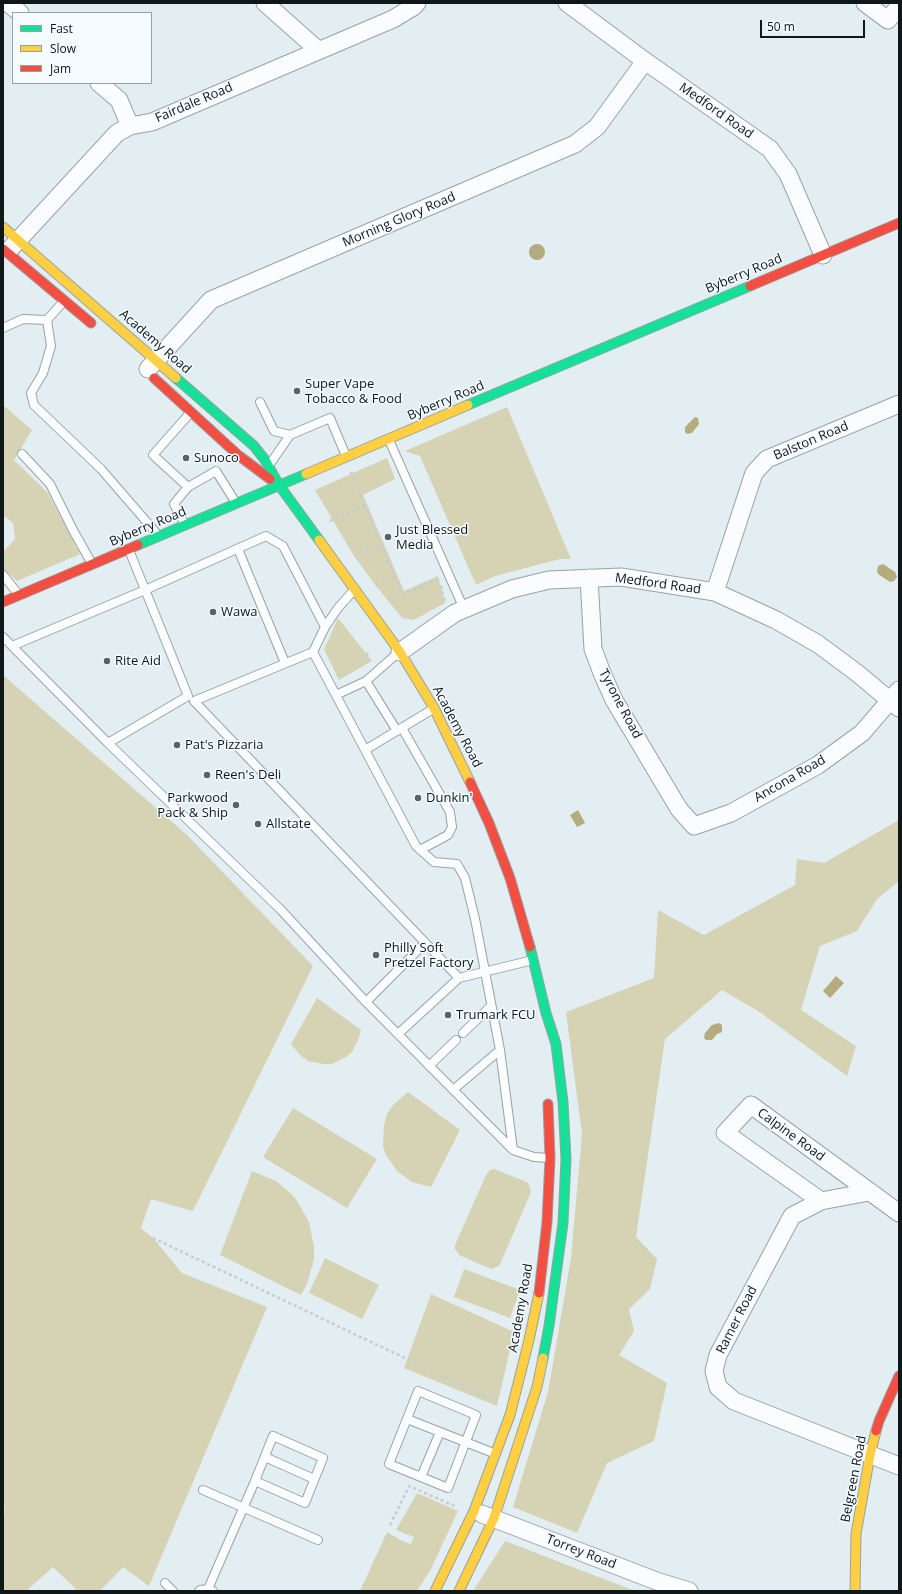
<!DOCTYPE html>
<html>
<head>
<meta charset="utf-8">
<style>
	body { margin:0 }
	#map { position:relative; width:902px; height:1594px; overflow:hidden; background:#e2eef2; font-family:"Open Sans",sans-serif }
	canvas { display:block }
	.frame { position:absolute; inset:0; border:4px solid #101719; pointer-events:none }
	.legend { position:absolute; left:12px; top:12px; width:140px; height:72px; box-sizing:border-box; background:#f4fcff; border:1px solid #99a0a3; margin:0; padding:5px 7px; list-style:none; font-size:12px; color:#101719 }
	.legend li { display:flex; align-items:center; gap:8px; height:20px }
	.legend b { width:20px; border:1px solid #99a0a3 }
	.scale { position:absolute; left:760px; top:20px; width:105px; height:18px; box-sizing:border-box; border:2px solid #101719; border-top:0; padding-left:5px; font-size:12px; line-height:14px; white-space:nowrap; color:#101719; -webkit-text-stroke:3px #f4fcff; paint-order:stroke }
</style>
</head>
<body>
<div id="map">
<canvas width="902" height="1594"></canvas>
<div class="frame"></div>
<ul class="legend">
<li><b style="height:5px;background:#16e098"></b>Fast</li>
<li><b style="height:5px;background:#ffcf43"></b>Slow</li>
<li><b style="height:5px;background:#f24e42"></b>Jam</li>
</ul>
<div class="scale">50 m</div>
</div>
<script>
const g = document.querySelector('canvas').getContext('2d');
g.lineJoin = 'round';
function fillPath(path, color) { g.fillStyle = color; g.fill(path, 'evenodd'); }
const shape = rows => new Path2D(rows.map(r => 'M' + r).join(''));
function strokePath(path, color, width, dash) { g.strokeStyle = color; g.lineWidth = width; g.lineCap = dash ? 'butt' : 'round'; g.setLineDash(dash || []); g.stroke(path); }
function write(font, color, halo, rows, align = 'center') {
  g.font = font + ' "Open Sans",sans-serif'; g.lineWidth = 3; g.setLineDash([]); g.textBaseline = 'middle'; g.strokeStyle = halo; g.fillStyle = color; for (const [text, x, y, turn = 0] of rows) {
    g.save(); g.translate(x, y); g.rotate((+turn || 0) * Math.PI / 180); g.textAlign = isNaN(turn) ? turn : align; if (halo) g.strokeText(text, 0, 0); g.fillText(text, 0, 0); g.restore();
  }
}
fillPath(shape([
	[3,405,32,430,14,460,48,493,80,554,17,581,3,569,3,552,15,539,13,523,3,515],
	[507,407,571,559,560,559,495,576,476,585,420,456,405,451],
	[387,458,395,479,363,495,404,591,438,576,445,603,414,620,402,618,376,586,354,556,315,490],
	[338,618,372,661,339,680,324,649],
	[3,675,187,835,313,966,193,1211,151,1199,141,1228,153,1238,182,1273,267,1307,149,1586,123,1567,100,1591,78,1591,53,1567,26,1591,3,1591,3,1525,5,1506,3,1503],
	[899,820,899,881,877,899,857,931,820,946,801,1010,856,1046,847,1076,758,1011,722,990,665,1039,636,1237,657,1259,650,1289,629,1309,634,1331,619,1355,667,1383,654,1441,607,1463,577,1533,513,1507,548,1392,571,1258,582,1134,566,1012,654,978,658,910,704,935,795,885,797,859,824,863],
	[317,998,361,1030,359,1038,352,1052,346,1057,332,1064,324,1064,308,1061,301,1056,291,1044],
	[408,1092,460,1130,431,1187,412,1182,397,1171,386,1155,383,1146,384,1125,387,1114,393,1105],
	[293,1108,377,1159,347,1208,263,1157],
	[494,1169,527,1182,529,1185,531,1192,501,1262,499,1266,491,1269,459,1255,455,1249,455,1245,486,1175,490,1170],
	[252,1171,276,1181,287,1190,296,1199,309,1222,314,1247,314,1259,307,1284,301,1295,220,1255],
	[325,1258,379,1285,362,1319,309,1293],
	[464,1269,520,1290,510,1318,454,1297],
	[431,1294,514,1332,497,1406,404,1368],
	[417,1493,458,1511,431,1569,417,1591,360,1591,387,1532,402,1541,411,1544,414,1537,396,1530],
	[505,1541,635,1591,473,1591]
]), '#d6d3b4');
fillPath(shape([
	'529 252a8 8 0 1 1 16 0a8 8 0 1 1-16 0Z',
	[695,417,698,418,699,424,692,433,687,434,685,432,685,427],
	[883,564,895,572,897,577,894,581,890,582,878,574,877,571,878,566],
	[578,810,585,823,577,827,570,815],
	[836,976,844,983,830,998,823,991],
	[719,1023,722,1025,722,1032,717,1034,712,1040,706,1040,704,1038,705,1033,712,1025]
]), '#b4ab7e');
const lane = shape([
	[47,320,51,346,43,373,31,393,34,405,101,469,158,535],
	[3,328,23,319,47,320,64,301],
	[260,402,274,431,290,435,330,418,346,456],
	[191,412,153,455,188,487,216,471,236,503],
	[389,440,464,609],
	[22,454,50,484,73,530,92,564],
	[270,464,290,435],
	[185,525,174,504,188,487],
	[238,549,285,663],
	[3,575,19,595],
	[325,627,338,608,354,590],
	[3,637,108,743,188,696,129,550],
	[12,646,145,590,266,536,283,546,325,627,313,652,194,701,459,978,533,960],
	[313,652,416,846,434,862,457,864,465,878,475,919,500,1050,513,1150],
	[366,681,397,731],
	[336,695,366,681,399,652],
	[402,728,450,812,452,827,448,835,420,850],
	[108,743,281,910,366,1002,513,1150,534,1157,549,1158],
	[365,750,433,709],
	[366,1002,425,943],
	[463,1033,491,1006],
	[398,1034,459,978],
	[429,1066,456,1040],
	[453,1090,500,1050],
	[418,1391,476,1415,448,1488,389,1464,418,1391],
	[407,1419,496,1454],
	[265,1457,314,1479],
	[421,1477,440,1432],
	[203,1490,318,1540],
	[165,1583,173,1591],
	[208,1589,255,1481,305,1503,323,1458,273,1436,255,1481],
	[199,1591,200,1590,208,1589,213,1591]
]);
const street = shape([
	[8,3,20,13],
	[265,3,318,50],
	[567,3,645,61,770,149,788,174,823,255],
	[865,3,888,20,899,6],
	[99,83,119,100,130,126],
	[10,249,117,133,130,126,152,122,393,19,413,7,417,3],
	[148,369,211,300,575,144,597,127,645,61],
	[589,578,593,649,602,673,614,700,679,809,694,826,731,813,818,765,862,733,899,690],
	[715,592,754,473,767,459,899,404],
	[400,652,455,613,512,589,549,580,621,577,715,592,776,620,818,644,857,673,899,708],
	[869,1192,821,1201,792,1216,718,1355,714,1371,718,1387,734,1401,899,1466],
	[821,1201,725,1133,751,1105,899,1213],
	[482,1514,659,1582,689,1591]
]);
const fast = shape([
	[176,378,254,446,265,460,279,485,319,540],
	[468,405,750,286],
	[138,545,306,474],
	[530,947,546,1013,556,1044,563,1102,566,1159,563,1223,549,1326,543,1358]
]);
const slow = shape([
	[3,227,176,378],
	[306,474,468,405],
	[319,540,400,652,434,708,470,782],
	[435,1591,474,1511,510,1415,529,1340,539,1293],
	[459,1591,494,1518,537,1387,543,1358],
	[855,1591,856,1534,870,1455,876,1431]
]);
const jam = shape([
	[3,249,91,323],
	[750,286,899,223],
	[154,378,238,455,270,479],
	[3,602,138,545],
	[470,782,489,823,510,878,530,947],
	[539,1293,547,1222,550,1158,548,1104],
	[876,1431,879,1421,899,1376]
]);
strokePath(lane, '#99a2a5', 10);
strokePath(street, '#99a2a5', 19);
strokePath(fast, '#99a2a5', 11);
strokePath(slow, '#99a2a5', 11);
strokePath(jam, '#99a2a5', 11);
strokePath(shape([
	[351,472,402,594,439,579,439,581],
	[330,521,365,505],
	[354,556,381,544],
	[376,586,395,577],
	[441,586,445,602],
	[337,676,370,652],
	[153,1238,495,1401],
	[390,1525,409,1486,457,1507]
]), '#c8cccd', 2.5, [3, 3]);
strokePath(lane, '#fbfcfd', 8);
strokePath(street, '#fbfcfd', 17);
strokePath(fast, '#16e098', 9);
strokePath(slow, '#ffcf43', 9);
strokePath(jam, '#f24e42', 9);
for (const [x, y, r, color] of [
	[297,391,4,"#5a6265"],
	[186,458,4,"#5a6265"],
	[388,537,4,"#5a6265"],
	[213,612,4,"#5a6265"],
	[107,661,4,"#5a6265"],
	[177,745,4,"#5a6265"],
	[207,775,4,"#5a6265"],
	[418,798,4,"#5a6265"],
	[236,805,4,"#5a6265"],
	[258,824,4,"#5a6265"],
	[376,955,4,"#5a6265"],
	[448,1015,4,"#5a6265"]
]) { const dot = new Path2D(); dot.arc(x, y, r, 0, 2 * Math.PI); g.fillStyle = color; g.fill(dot); strokePath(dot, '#f4fcff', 1.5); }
write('13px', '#101719', '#f4fcff', [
	["Fairdale Road",194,103,-23],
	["Medford Road",716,111,35],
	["Morning Glory Road",399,220,-23],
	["Byberry Road",744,274,-23],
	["Academy Road",155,342,41],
	["Byberry Road",446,401,-23],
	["Balston Road",811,441,-23],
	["Byberry Road",148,527,-23],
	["Medford Road",658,584,8],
	["Tyrone Road",620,704,62],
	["Academy Road",457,727,62],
	["Ancona Road",790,779,-30],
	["Calpine Road",791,1135,36],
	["Academy Road",521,1308,-80],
	["Ramer Road",737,1320,-63],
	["Belgreen Road",854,1479,-79],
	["Torrey Road",581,1552,21]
]);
write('13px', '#101719', '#f4fcff', [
	["Super Vape",305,384],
	["Tobacco & Food",305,399],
	["Sunoco",194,458],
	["Just Blessed",396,530],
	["Media",396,545],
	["Wawa",221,612],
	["Rite Aid",115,661],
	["Pat's Pizzaria",185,745],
	["Reen's Deli",215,775],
	["Parkwood",228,798,"right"],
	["Pack & Ship",228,813,"right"],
	["Dunkin'",426,798],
	["Allstate",266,824],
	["Philly Soft",384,948],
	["Pretzel Factory",384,963],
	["Trumark FCU",456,1015]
], 'left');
</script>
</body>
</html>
